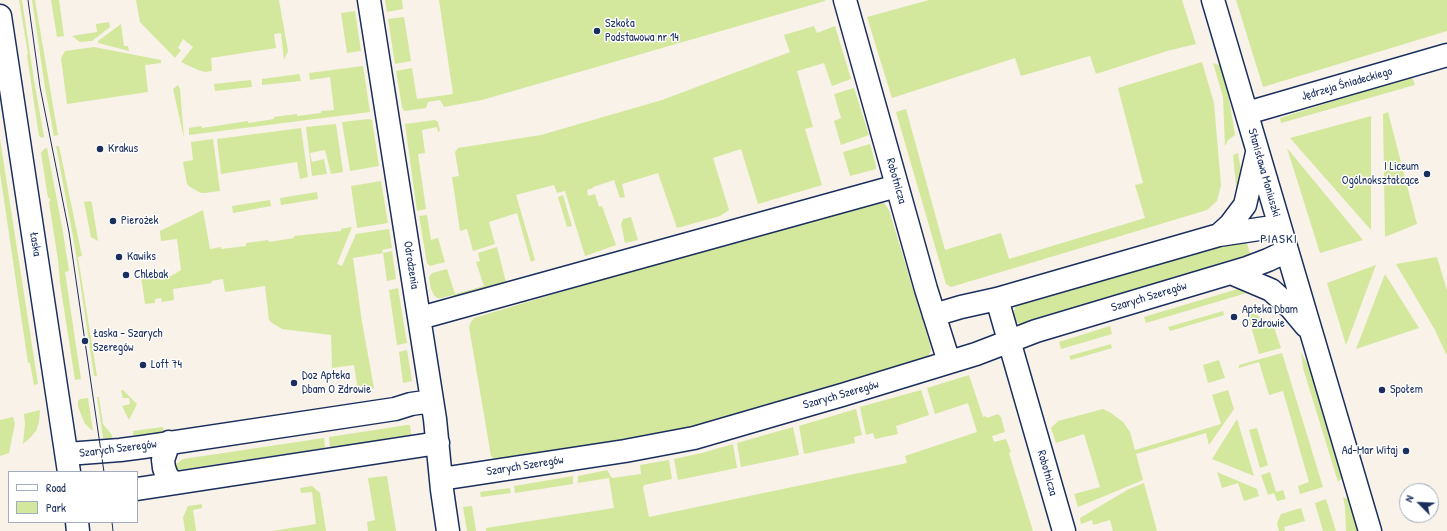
<!DOCTYPE html>
<html>
<head>
<meta charset="utf-8">
<style>
	body { margin:0 }
	#map { position:relative; width:1447px; height:531px; overflow:hidden; background:#f8f2e9; font-family:"Patrick Hand",sans-serif }
	canvas { display:block }
	.legend { position:absolute; left:8px; top:471px; width:130px; height:52px; box-sizing:border-box; background:#fff; border:1px solid #a4acbf; margin:0; padding:5px 7px; list-style:none; font-size:12px; color:#1b2f5e }
	.legend li { display:flex; align-items:center; gap:8px; height:20px }
	.legend b { width:20px; border:1px solid #a4acbf }
	.north { position:absolute; left:1399px; top:483px; width:40px; height:40px; box-sizing:border-box; background:#fff; border:1px solid #a4acbf; border-radius:50%; rotate:294deg; font-size:11px; font-weight:700; line-height:16px; text-align:center; color:#1b2f5e }
	.north::after { content:''; display:block; margin:auto; width:14px; height:18px; background:#1b2f5e; clip-path:polygon(50% 0,100% 100%,50% 72%,0 100%) }
</style>
</head>
<body>
<div id="map">
<canvas width="1447" height="531"></canvas>
<ul class="legend">
<li><b style="height:5px;background:#fff"></b>Road</li>
<li><b style="height:11px;background:#d3e89c"></b>Park</li>
</ul>
<div class="north">N</div>
</div>
<script>
const g = document.querySelector('canvas').getContext('2d');
g.lineJoin = 'round';
function fillPath(path, color) { g.fillStyle = color; g.fill(path, 'evenodd'); }
const shape = rows => new Path2D(rows.map(r => 'M' + r).join(''));
function strokePath(path, color, width, dash) { g.strokeStyle = color; g.lineWidth = width; g.lineCap = dash ? 'butt' : 'round'; g.setLineDash(dash || []); g.stroke(path); }
function write(font, color, halo, rows, align = 'center') {
  g.font = font + ' "Patrick Hand",sans-serif'; g.lineWidth = 3; g.setLineDash([]); g.textBaseline = 'middle'; g.strokeStyle = halo; g.fillStyle = color; for (const [text, x, y, turn = 0] of rows) {
    g.save(); g.translate(x, y); g.rotate((+turn || 0) * Math.PI / 180); g.textAlign = isNaN(turn) ? turn : align; if (halo) g.strokeText(text, 0, 0); g.fillText(text, 0, 0); g.restore();
  }
}
fillPath(shape([
	[19,0,22,0,34,80,44,137,42,138,39,136,27,55,28,54],
	[32,0,35,0,58,135,54,136,45,88],
	[51,0,59,0,64,36,57,37],
	[136,0,279,0,288,51,284,60,281,33,274,34,276,48,211,58,212,71,205,72,198,70,181,62,193,47,183,39,178,48,181,50,175,58,140,22],
	[385,0,402,0,403,9,387,12],
	[439,0,825,0,825,1,482,100,444,107,440,100,428,102,426,108,404,111,402,107,396,71,412,68,417,99,453,94],
	[929,0,1182,0,1196,44,1167,51,1096,74,1090,56,1021,76,1015,58,892,98,867,17],
	[1236,0,1447,0,1447,31,1263,87],
	[355,11,361,51,347,53,341,13],
	[404,17,411,61,395,64,388,19],
	[109,22,110,27,92,41,80,42,72,36,97,32,96,24],
	[121,24,124,46,128,46,129,51,98,43,98,41],
	[814,26,817,33,835,26,851,79,832,86,824,63,797,71,813,127,805,129,822,185,758,204,741,149,713,158,729,210,720,216,677,228,658,173,622,184,625,197,620,198,614,180,593,187,593,188,587,190,588,196,595,194,599,207,602,206,616,245,585,256,565,191,557,193,554,185,516,195,535,260,531,262,517,213,489,222,495,244,473,251,467,229,460,231,452,177,459,176,455,152,458,148,541,135,662,100,790,52,784,35],
	[94,47,161,60,161,63,145,65,148,92,67,104,61,58,65,51],
	[1202,62,1214,103,1221,185,1217,201,1207,210,951,287,946,284,896,112,906,109,945,250,1001,233,1009,259,1145,218,1135,185,1143,183,1118,88],
	[1213,63,1222,66,1227,86,1235,135,1228,140,1225,146,1223,97],
	[363,66,370,112,189,135,189,128,201,126,202,128,248,121,248,123,274,119,274,117,297,114,297,116,321,113,321,111,334,110,330,77,310,80,309,73],
	[299,74,301,81,262,85,262,79],
	[1409,77,1413,79,1415,85,1281,123,1280,118],
	[251,80,252,87,215,91,214,84],
	[178,85,180,89,184,138,173,89],
	[854,88,869,135,841,145,834,121,841,118,834,94],
	[1388,112,1417,224,1385,237,1383,114],
	[1371,116,1371,230,1290,138],
	[369,119,372,120,379,166,350,171,342,122],
	[435,120,438,122,440,131,438,132,437,127,422,130,425,153,418,154,426,209,417,211,405,124],
	[336,124,343,172,331,174,325,150,310,153,312,162,324,159,327,174,312,176,306,127],
	[301,128,308,177,300,179,297,162,221,174,217,139],
	[0,139,38,384,34,385,30,363,28,363,0,173],
	[213,139,220,191,205,193,201,193,190,187,187,184,183,162,193,160,191,142],
	[870,144,876,166,876,169,850,176,843,152],
	[56,146,59,146,82,256,78,257,97,376,94,376,75,248],
	[47,148,63,232,69,271,65,272,81,379,75,380,60,283,58,260,49,202,50,201,50,198,48,198,41,153,44,149],
	[1287,148,1363,240,1320,253],
	[1238,153,1243,183,1237,195,1233,155],
	[381,181,388,223,357,228,351,186],
	[317,192,318,199,281,205,280,198],
	[563,195,572,226,567,227,558,197],
	[270,200,271,206,233,213,232,206],
	[867,200,878,200,884,203,889,210,931,348,931,351,927,358,692,429,503,460,496,460,491,456,469,327,471,322,474,318],
	[91,201,92,204,98,241,91,237,84,202],
	[203,210,210,249,221,247,221,249,246,246,246,243,268,240,269,242,294,238,294,236,341,231,341,229,352,227,337,264,342,266,356,234,389,229,392,248,382,250,383,253,392,251,396,279,387,281,383,253,353,258,362,322,374,388,358,390,354,365,332,368,331,335,282,329,272,323,269,320,265,286,225,292,223,279,211,281,212,283,173,289,174,300,162,302,161,298,155,299,155,303,145,304,141,276,146,275,151,279,171,276,181,270,177,239,161,241,160,231],
	[427,215,431,240,438,238,445,262,430,266,427,263,419,216],
	[631,217,638,240,625,243,621,224,623,219],
	[1245,238,1252,259,1021,325,1015,321,1013,317,1015,308,1020,302],
	[497,247,506,282,454,297,453,295,441,298,437,298,434,295,431,289,429,277,432,273,447,269,455,294,484,286,476,262,480,261,478,253],
	[1437,257,1447,290,1447,354,1446,354,1435,330,1396,264],
	[1376,265,1346,345,1327,283],
	[1385,274,1419,328,1356,349],
	[398,288,407,343,397,345,389,290],
	[1241,288,1260,289,1146,323,1144,317],
	[1246,309,1273,324,1281,348,1259,354],
	[1223,311,1224,315,1170,331,1168,327],
	[1110,326,1112,334,1061,349,1059,342],
	[1111,344,1112,348,1071,360,1069,356],
	[407,350,412,381,403,383,399,352],
	[1301,352,1310,369,1342,478,1338,482,1303,368],
	[1282,353,1323,487,1300,494,1298,486,1309,482,1283,391,1269,395,1259,362,1239,368,1239,365],
	[1219,360,1225,378,1208,383,1203,365],
	[969,375,983,417,986,416,987,418,998,414,1001,417,1005,432,992,436,994,442,1006,439,1011,452,1009,453,1033,531,486,531,486,528,614,508,609,478,578,483,578,476,607,470,612,478,641,474,640,465,669,460,672,479,644,485,643,488,649,517,907,463,905,456,977,432,968,403,935,414,927,388],
	[121,390,123,390,137,404,129,420,122,406,130,404,129,398,123,398],
	[921,390,929,415,896,426,898,434,875,439,873,433,866,435,860,407],
	[1228,390,1234,409,1209,445,1206,433,1136,454,1143,480,1078,507,1074,494,1100,487,1084,434,1056,443,1051,428,1058,421,1103,409,1111,413,1123,422,1130,432,1135,450,1221,424,1212,395],
	[97,397,99,397,103,424,112,435,113,440,103,438],
	[88,398,93,431,85,424,78,407,78,401,80,399],
	[856,409,862,435,854,437,855,443,804,454,799,426],
	[40,410,39,422,36,431,30,438,23,444,25,424,24,414],
	[13,417,15,423,9,453,0,456,0,420],
	[1237,419,1254,476,1212,459],
	[407,425,410,425,411,435,330,448,329,437],
	[163,427,164,432,134,436,133,431],
	[793,427,799,455,741,467,737,443],
	[1257,428,1268,465,1260,468,1249,430],
	[324,438,325,448,178,470,175,470,170,464,178,463,183,459],
	[733,444,737,468,678,480,674,459,702,453],
	[1217,472,1257,489,1259,496,1244,501,1238,483,1222,488],
	[1270,472,1276,492,1283,490,1286,499,1277,501,1274,493,1268,495,1261,475],
	[387,476,396,531,368,531,367,522,375,520,368,478],
	[573,476,573,484,515,493,514,486],
	[1144,483,1157,531,1113,531,1110,520,1093,525,1092,520,1081,524,1080,518,1129,489],
	[312,486,320,493,326,531,272,531,316,524,312,492,301,493,300,488],
	[510,488,511,493,481,497,480,492],
	[1343,497,1348,499,1358,531,1346,531,1345,507],
	[1326,499,1336,531,1323,531,1315,503],
	[202,504,202,508,193,510,196,531,185,531,183,517,188,506],
	[472,506,476,531,467,531,463,507],
	[1301,508,1305,521,1284,527,1285,531,1279,531,1277,523,1281,514]
]), '#d3e89c');
const minor = shape([
	[369,0,435,419,442,490,448,531],
	[845,0,926,289,949,362],
	[1213,0,1370,531],
	[1247,113,1447,55],
	[1219,235,1230,225,1245,205,1257,153],
	[1231,273,1271,290,1291,308,1306,326],
	[997,299,1064,531],
	[934,315,961,307,997,299,1219,235,1279,226],
	[420,318,897,186],
	[169,442,163,460,164,468,167,476,173,483],
	[67,454,120,450,143,447,395,409,411,404,432,401],
	[441,479,625,451,694,438,842,395,976,354,1036,331,1247,268,1268,260,1287,251],
	[137,489,438,443]
]);
const major = shape([
	[0,16,69,472],
	[77,522,78,531]
]);
strokePath(minor, '#1b2f5e', 25);
strokePath(major, '#1b2f5e', 25);
strokePath(minor, '#fff', 22);
strokePath(major, '#fff', 22);
strokePath(shape([
	[28,0,40,87,69,232,104,472],
	[112,522,113,531]
]), '#1b2f5e', 1);
for (const [x, y, r, color] of [
	[597,31,4,"#1b2f5e"],
	[100,149,4,"#1b2f5e"],
	[1427,174,4,"#1b2f5e"],
	[113,221,4,"#1b2f5e"],
	[119,257,4,"#1b2f5e"],
	[126,275,4,"#1b2f5e"],
	[1234,317,4,"#1b2f5e"],
	[85,341,4,"#1b2f5e"],
	[143,365,4,"#1b2f5e"],
	[294,383,4,"#1b2f5e"],
	[1382,390,4,"#1b2f5e"],
	[1406,451,4,"#1b2f5e"]
]) { const dot = new Path2D(); dot.arc(x, y, r, 0, 2 * Math.PI); g.fillStyle = color; g.fill(dot); strokePath(dot, '#fff', 1.5); }
write('12px', '#1b2f5e', '#fff', [
	["Szkoła",605,24],
	["Podstawowa nr 14",605,38],
	["Krakus",108,149],
	["I Liceum",1419,167,"right"],
	["Ogólnokształcące",1419,181,"right"],
	["Pierożek",121,221],
	["Kawiks",127,257],
	["Chlebak",134,275],
	["Apteka Dbam",1242,310],
	["O Zdrowie",1242,324],
	["Łaska - Szarych",93,334],
	["Szeregów",93,348],
	["Loft 74",151,365],
	["Doz Apteka",302,376],
	["Dbam O Zdrowie",302,390],
	["Społem",1390,390],
	["Ad-Mar Witaj",1398,451,"right"]
], 'left');
write('12px', '#1b2f5e', '#fff', [
	["Jędrzeja Śniadeckiego",1347,84,-16],
	["Stanisława Moniuszki",1264,173,74],
	["Robotnicza",896,181,74],
	["Łaska",35,244,81],
	["Odrodzenia",411,265,81],
	["Szarych Szeregów",1149,297,-17],
	["Szarych Szeregów",841,395,-16],
	["Szarych Szeregów",118,449,-7],
	["Szarych Szeregów",525,466,-9],
	["Robotnicza",1047,473,74]
]);
g.letterSpacing = '1px';
write('13px', '#1b2f5e', '#fff', [
	["PIASKI",1279,240]
]);
g.letterSpacing = '0px';
</script>
</body>
</html>
